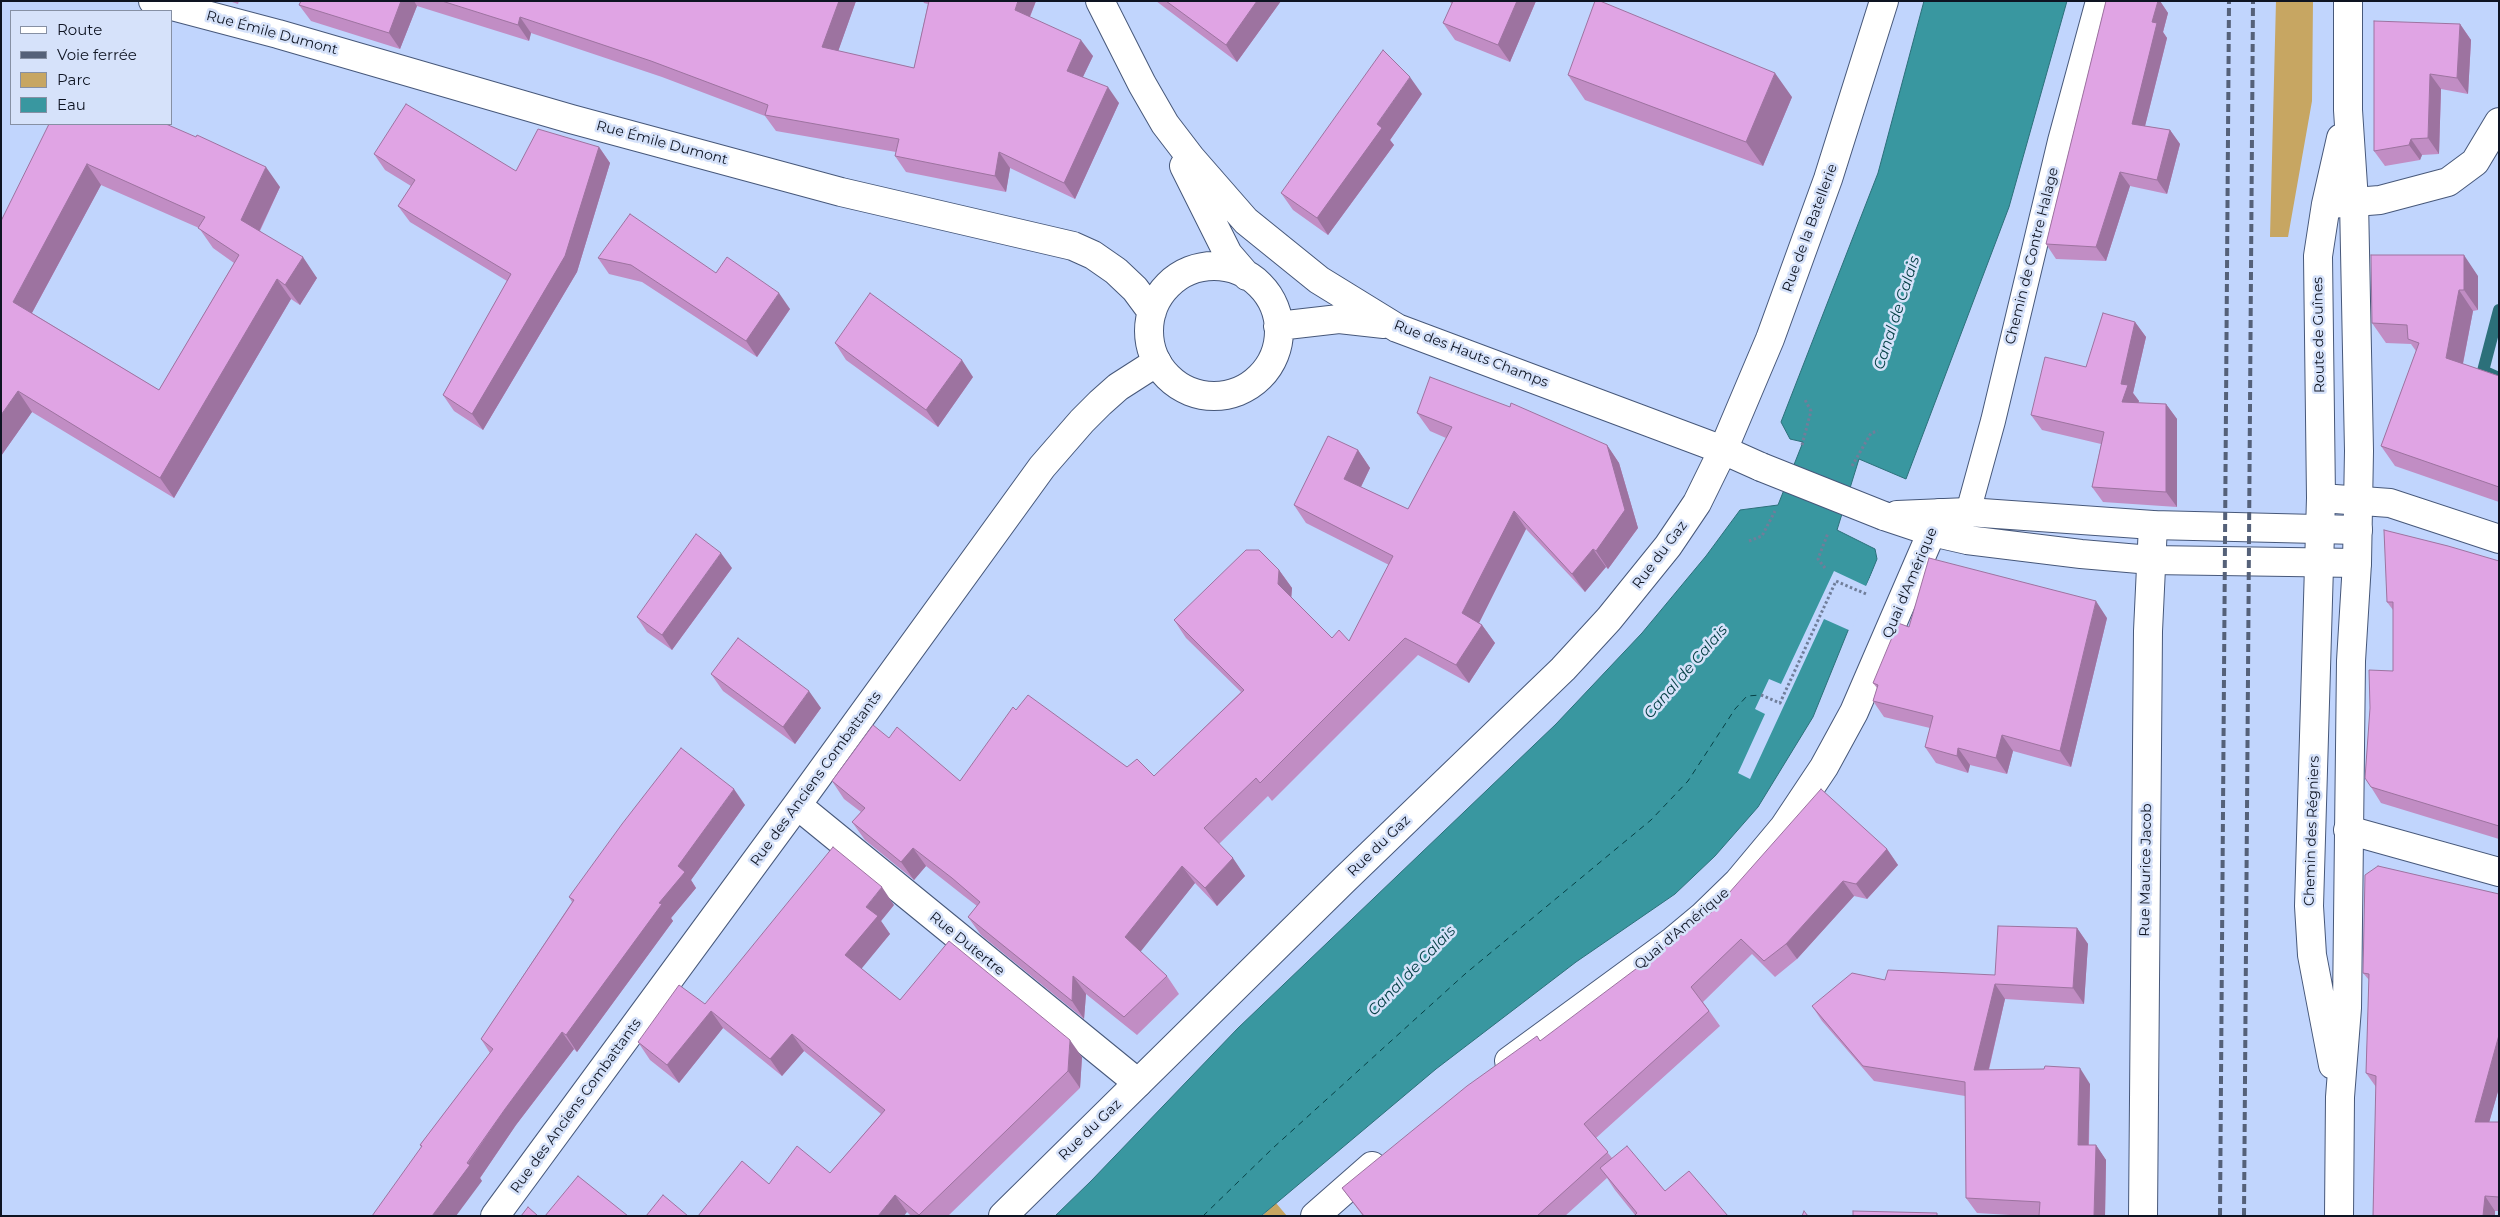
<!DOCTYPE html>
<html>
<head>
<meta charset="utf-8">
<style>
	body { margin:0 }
	#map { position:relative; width:2500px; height:1217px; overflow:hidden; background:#c1d5fd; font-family:Montserrat,sans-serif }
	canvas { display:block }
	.frame { position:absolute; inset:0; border:2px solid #0e1422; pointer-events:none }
	.legend { position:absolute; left:10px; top:10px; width:162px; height:115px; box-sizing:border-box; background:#d6e2fa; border:1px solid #8690a4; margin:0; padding:6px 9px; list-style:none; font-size:15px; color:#0e1422 }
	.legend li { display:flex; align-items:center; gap:10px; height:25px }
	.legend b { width:25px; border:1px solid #8690a4 }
</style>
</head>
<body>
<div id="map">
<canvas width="2500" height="1217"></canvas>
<div class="frame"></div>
<ul class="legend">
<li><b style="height:6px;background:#fff"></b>Route</li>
<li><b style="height:6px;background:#556179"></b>Voie ferrée</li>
<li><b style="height:14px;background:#c7a662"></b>Parc</li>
<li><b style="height:14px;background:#3997a0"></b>Eau</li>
</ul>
</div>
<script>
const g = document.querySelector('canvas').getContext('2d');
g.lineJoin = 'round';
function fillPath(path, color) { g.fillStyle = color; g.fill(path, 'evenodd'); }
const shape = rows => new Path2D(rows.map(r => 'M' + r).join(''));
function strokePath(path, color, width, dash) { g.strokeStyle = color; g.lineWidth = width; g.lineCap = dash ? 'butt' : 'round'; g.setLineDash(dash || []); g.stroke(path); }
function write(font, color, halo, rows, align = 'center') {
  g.font = font + ' Montserrat,sans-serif'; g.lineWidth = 5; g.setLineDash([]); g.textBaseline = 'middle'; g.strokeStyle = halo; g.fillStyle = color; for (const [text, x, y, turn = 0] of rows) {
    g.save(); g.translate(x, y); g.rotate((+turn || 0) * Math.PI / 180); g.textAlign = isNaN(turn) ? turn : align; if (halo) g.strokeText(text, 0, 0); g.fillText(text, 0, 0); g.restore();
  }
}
fillPath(shape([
	[2276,1,2313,1,2312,101,2288,237,2270,237],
	[1276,1203,1287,1216,1262,1216]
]), '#c7a662');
const water = shape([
	[1924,1,2067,1,2009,207,1906,479,1859,459,1837,530,1875,549,1877,559,1813,717,1758,807,1715,856,1675,894,1576,962,1436,1069,1261,1216,1055,1216,1091,1181,1238,1028,1556,724,1642,633,1706,556,1740,510,1778,505,1803,442,1790,439,1781,422,1878,173,1924,1]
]);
fillPath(water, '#3997a0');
strokePath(water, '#2c707a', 1);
fillPath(shape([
	[1874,569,1876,570,1851,631,1824,619,1750,779,1738,773,1765,714,1755,709,1769,679,1781,684,1834,571,1866,586]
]), '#c1d5fd');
strokePath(shape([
	[2499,310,2483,371,2499,378]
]), '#2c707a', 12);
strokePath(shape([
	[1203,1216,1273,1148,1465,974,1651,820,1688,781,1735,709,1747,696,1761,695]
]), '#064146', 1, [6, 5]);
const service = shape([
	[1968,512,1993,421,2060,141,2098,1]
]);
const minor = shape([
	[2330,204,2380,200,2448,182,2475,162,2499,122],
	[1723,450,1770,339,1828,179,1884,1],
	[2321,498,2390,503,2499,539],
	[797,805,1138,1083],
	[1509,1061,1673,941,1703,916,1738,882,1784,827,1824,767,1854,712,1940,513],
	[495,1216,797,805,1042,467,1082,421,1100,403,1118,387,1157,362],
	[1315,1216,1372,1166],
	[2143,1216,2148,631,2153,525]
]);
const tertiary = shape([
	[153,1,278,34,571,119,841,192,1073,246,1093,255,1116,271,1135,289,1152,312],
	[1100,1,1142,84,1165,124,1191,158,1246,221,1319,280,1397,328,1723,450,1761,467],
	[1184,166,1228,254,1247,276],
	'1149 331a65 65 0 1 1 130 0a65 65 0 1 1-130 0Z',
	[1278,326,1339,319,1384,324],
	[1897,515,1968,512,2153,525,2358,530],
	[1884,516,1932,532,1967,540,2081,554,2151,560,2357,563],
	[2348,830,2499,872],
	[1003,1216,1343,881,1563,669,1609,619,1668,546,1697,503,1723,450]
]);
const secondary = shape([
	[2333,1065,2312,955,2309,906,2321,498,2318,256,2326,204,2341,138],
	[2339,1216,2340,1097,2347,1008,2351,661,2357,563,2359,451,2354,201,2348,110,2348,1]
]);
strokePath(service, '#47587a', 26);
strokePath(minor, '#47587a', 30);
strokePath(tertiary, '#47587a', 30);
strokePath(secondary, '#47587a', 30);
strokePath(shape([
	[1802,445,1811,411,1804,398],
	[1852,466,1871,433,1878,431],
	[1749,541,1762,536,1775,511],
	[1825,568,1818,559,1828,533],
	[1761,695,1780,703,1836,581,1866,594]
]), '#707e9a', 3, [2.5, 2.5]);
strokePath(service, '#fff', 24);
strokePath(minor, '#fff', 28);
strokePath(tertiary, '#fff', 28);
strokePath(secondary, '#fff', 28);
strokePath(shape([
	[2220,1216,2229,1],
	[2244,1216,2253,1]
]), '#556179', 4, [8, 4]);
const tertiaryBridge = shape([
	[1761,467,1884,516]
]);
strokePath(tertiaryBridge, '#47587a', 30, []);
strokePath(tertiaryBridge, '#fff', 28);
fillPath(shape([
	[229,1,239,1,238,4],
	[301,1,856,1,838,51,914,68,928,4,924,3,923,1,1036,1,1030,17,1093,56,1083,77,1119,103,1075,199,1010,168,1006,192,906,172,895,156,896,152,776,131,765,116,662,77,531,33,529,41,417,6,400,49,311,21,299,5],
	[1156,1,1281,1,1237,62],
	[1449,1,1536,1,1510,62,1455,40,1443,23,1452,4],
	[2106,1,2160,1,2168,13,2163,32,2167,38,2145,126,2170,130,2180,144,2167,194,2130,186,2106,261,2056,259,2046,244],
	[2460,24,2471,40,2468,94,2441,89,2439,154,2422,155,2420,160,2385,166,2374,151],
	[1568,75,1792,97,1763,166,1585,100],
	[1422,94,1390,140,1394,145,1328,235,1293,210,1281,193],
	[49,124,280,187,260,231,317,278,300,305,291,299,174,498,32,412,1,456],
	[101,185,199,228,213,248,234,263,159,390,32,313],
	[599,147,610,163,577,272,483,430,454,411,443,395,507,281,410,222,398,206,411,186,385,170,374,154,516,171],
	[598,258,716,273,790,309,757,357,642,282,609,274],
	[2478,276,2478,310,2473,311,2463,364,2499,376,2499,502,2395,466,2381,446,2416,351,2411,344,2386,343,2372,323],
	[2135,322,2146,337,2133,393,2139,401,2138,403,2166,404,2177,419,2177,507,2103,502,2092,487,2101,444,2042,430,2031,415,2086,367],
	[835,343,973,377,938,427,846,360],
	[1417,413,1607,445,1619,463,1638,528,1608,569,1606,567,1585,592,1526,529,1479,623,1482,625,1495,643,1469,683,1418,655,1272,801,1268,796,1219,844,1245,876,1217,906,1195,883,1140,951,1167,976,1179,994,1137,1035,1086,994,1084,1019,981,935,968,917,977,906,964,896,926,866,914,880,865,840,852,822,861,812,844,799,832,781,889,738,960,781,1016,710,1127,767,1154,776,1241,692,1186,638,1174,620,1279,570,1292,588,1291,597,1332,638,1349,641,1389,565,1306,523,1294,505,1358,450,1370,468,1361,487,1408,509,1446,438,1430,431],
	[2499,561,2499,839,2381,803,2371,787,2393,671,2393,610,2387,602],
	[732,568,672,650,647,632,637,617],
	[2107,618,2071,767,2013,751,2007,774,1970,765,1968,773,1936,763,1925,747,1930,728,1884,717,1873,701,1877,688,1873,683,1909,627],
	[711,674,821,708,795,744,723,691],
	[745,805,691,880,696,888,671,918,673,921,577,1052,574,1049,516,1125,480,1178,482,1181,421,1147,420,1145,490,1053,481,1039,572,902,569,897],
	[1887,849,1898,865,1867,899,1854,896,1797,959,1775,977,1752,954,1703,1002,1720,1026,1596,1138,1612,1158,1665,1191,1635,1215,1615,1190,1607,1178,1565,1216,1363,1216,1342,1188,1540,1041],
	[2499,894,2499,1088,2489,1122,2499,1122,2499,1211,2495,1211,2495,1216,2373,1216,2376,1087,2366,1073,2369,980,2363,973],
	[894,905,881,921,890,934,861,968,900,1000,1082,1057,1080,1088,948,1216,911,1216,907,1212,769,1184,830,1173,881,1114,804,1051,782,1076,723,1028,679,1083,650,1060,638,1042,705,1004],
	[2077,928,2088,944,2084,1004,2005,999,1989,1070,2090,1084,2089,1145,2096,1145,2106,1160,2105,1216,2026,1216,1977,1213,1966,1198,1965,1096,1874,1081,1822,1021,1812,1006,1885,980,1995,975]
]), '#c18dc4');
fillPath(shape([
	[401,1,414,1,417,6,400,49,389,33],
	[839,1,856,1,834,63,822,47],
	[1018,1,1036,1,1026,26,1015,10],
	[1257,1,1281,1,1237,62,1226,45],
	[1517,1,1536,1,1510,62,1498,45],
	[2158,1,2160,1,2168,13,2163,32,2167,38,2142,138,2132,124,2152,22],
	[520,17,531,33,529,41,518,25],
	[2460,24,2471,40,2468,94,2457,78],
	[1081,40,1093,56,1078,87,1067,71],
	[1775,73,1792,97,1763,166,1746,142],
	[2430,74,2441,89,2439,154,2428,138],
	[1410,77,1422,94,1390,140,1394,145,1328,235,1317,218,1377,124],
	[1108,87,1119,103,1075,199,1064,183],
	[2170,130,2180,144,2167,194,2157,180],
	[2411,139,2422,155,2420,160,2409,145],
	[599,147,610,163,577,272,483,430,472,414],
	[999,152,1010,168,1006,192,995,176],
	[87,164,101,185,27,322,13,302],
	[266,167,280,187,255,240,241,220],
	[2120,172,2130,186,2106,261,2096,247],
	[2464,255,2478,276,2478,310,2464,290],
	[303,257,317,278,300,305,285,285],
	[277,279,291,299,174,498,160,478],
	[2459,290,2473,311,2460,378,2446,358],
	[779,293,790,309,757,357,746,341],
	[2135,322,2146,337,2133,393,2139,401,2133,418,2122,402,2121,384],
	[962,360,973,377,938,427,926,410],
	[18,391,32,412,1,456,1,415],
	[2166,404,2177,419,2177,507,2166,492],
	[1607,445,1619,463,1638,528,1608,569,1596,551],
	[1358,450,1370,468,1356,497,1344,479],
	[1514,511,1526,529,1475,631,1462,613],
	[1593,549,1606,567,1585,592,1572,574],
	[721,553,732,568,672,650,662,635],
	[1279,570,1292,588,1291,602,1278,584],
	[2096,601,2107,618,2071,767,2060,751],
	[1482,625,1495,643,1469,683,1456,665],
	[809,691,821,708,795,744,783,727],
	[2002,735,2013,751,2007,774,1996,758],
	[1958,748,1970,765,1968,773,1957,756],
	[734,789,745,805,691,880,696,888,671,918,673,921,577,1052,566,1035,678,866],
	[913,848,926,866,914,880,901,862],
	[1887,849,1898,865,1867,899,1856,884],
	[1233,858,1245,876,1217,906,1205,888],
	[1182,866,1195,883,1138,955,1125,937],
	[1843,881,1854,896,1797,959,1786,944],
	[882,887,894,905,881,921,890,934,858,973,845,955,866,907],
	[2077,928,2088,944,2084,1004,2073,988],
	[1073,976,1086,994,1084,1019,1072,1001],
	[1995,984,2005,999,1985,1085,1974,1070],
	[711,1011,723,1028,679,1083,667,1065],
	[562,1032,574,1049,516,1125,480,1178,482,1181,456,1216,432,1216,505,1109],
	[792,1034,804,1051,782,1076,770,1059],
	[2499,1035,2499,1088,2485,1137,2475,1122],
	[1070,1040,1082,1057,1080,1088,1068,1071],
	[2080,1068,2090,1084,2088,1160,2078,1145],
	[2096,1145,2106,1160,2105,1216,2094,1216],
	[895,1195,907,1212,904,1216,878,1216],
	[2485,1196,2495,1211,2495,1216,2483,1216]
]), '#9d73a0');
const building = shape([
	[301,1,401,1,389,33,299,5,301,1],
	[442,1,839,1,822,47,914,68,929,1,1018,1,1015,10,1081,40,1067,71,1108,87,1064,183,999,152,995,176,895,156,899,139,765,115,768,105,651,61,520,17,518,25,442,1],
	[1166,1,1257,1,1226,45,1166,1],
	[1453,1,1517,1,1498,45,1443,23,1453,1],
	[1595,1,1600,1,1775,73,1746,142,1568,75,1595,1],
	[2106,1,2158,1,2152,22,2157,23,2132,124,2170,130,2157,180,2120,172,2096,247,2046,244,2106,1],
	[2374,21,2460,24,2457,78,2430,74,2428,138,2411,139,2409,145,2374,151,2374,21],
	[1383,50,1410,77,1377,124,1382,128,1317,218,1281,193,1383,50],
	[406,104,516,171,538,129,599,147,565,256,472,414,443,395,511,274,398,206,415,180,374,154,406,104],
	[49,124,166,124,196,137,197,135,266,167,241,220,303,257,285,285,277,279,160,478,18,391,1,415,1,221,49,124],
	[87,164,205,217,198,228,239,255,159,390,13,302,87,164],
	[630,214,716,273,727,257,779,293,746,341,631,265,598,258,630,214],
	[2371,255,2464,255,2464,290,2459,290,2446,358,2499,376,2499,487,2381,446,2419,343,2408,339,2407,325,2372,323,2371,255],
	[870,293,962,360,926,410,835,343,870,293],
	[2103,313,2135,322,2121,384,2128,385,2122,402,2166,404,2166,492,2092,487,2104,432,2031,415,2045,357,2086,367,2103,313],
	[1430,377,1510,407,1511,403,1607,445,1625,510,1596,551,1593,549,1572,574,1514,511,1462,613,1482,625,1456,665,1405,638,1260,783,1256,778,1204,828,1233,858,1205,888,1182,866,1125,937,1167,976,1124,1017,1073,976,1072,1001,968,917,980,902,952,878,913,848,901,862,852,822,865,808,832,781,873,725,889,738,897,727,960,781,1013,707,1016,710,1028,695,1127,767,1137,759,1154,776,1244,690,1174,620,1246,550,1259,550,1279,570,1278,584,1332,638,1339,630,1349,641,1393,556,1294,505,1328,436,1358,450,1344,479,1408,509,1452,427,1417,413,1430,377],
	[2384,530,2448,546,2499,561,2499,826,2371,787,2365,778,2370,708,2369,670,2393,671,2393,602,2387,602,2384,530],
	[696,534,721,553,662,635,637,617,696,534],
	[1929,558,2096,601,2060,751,2002,735,1996,758,1958,748,1957,756,1925,747,1933,716,1873,701,1878,685,1873,683,1898,623,1909,627,1929,558],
	[738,638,809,691,783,727,711,674,738,638],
	[681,748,734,789,678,866,685,872,659,903,662,904,566,1035,562,1032,505,1109,467,1163,470,1165,432,1216,372,1216,422,1146,420,1145,493,1049,481,1039,574,900,569,897,622,824,681,748],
	[1821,789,1887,849,1856,884,1843,881,1786,944,1764,961,1741,939,1691,987,1709,1011,1584,1124,1608,1152,1537,1216,1364,1216,1342,1188,1467,1086,1537,1036,1540,1041,1713,911,1821,789],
	[833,847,882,887,866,907,878,916,845,955,900,1000,949,941,1070,1040,1068,1071,919,1215,895,1195,878,1216,698,1216,742,1161,769,1184,797,1146,830,1173,885,1110,792,1034,770,1059,711,1011,667,1065,638,1042,679,985,705,1004,833,847],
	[2378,866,2499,894,2499,1035,2475,1122,2499,1122,2499,1197,2485,1196,2483,1216,2373,1216,2376,1076,2366,1073,2369,974,2363,973,2365,875,2378,866],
	[1998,926,2077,928,2073,988,1995,984,1974,1070,2044,1069,2045,1066,2080,1068,2078,1145,2096,1145,2094,1216,2039,1216,2040,1202,1966,1198,1965,1082,1863,1066,1812,1006,1852,973,1885,980,1888,970,1995,975,1998,926],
	[1627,1146,1665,1191,1689,1171,1728,1216,1634,1216,1637,1213,1600,1168,1627,1146],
	[578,1176,628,1216,545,1216,578,1176],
	[663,1195,688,1216,646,1216,663,1195],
	[528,1207,538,1216,521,1216,528,1207],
	[1804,1211,1808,1216,1802,1216,1804,1211],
	[1853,1211,1937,1213,1937,1216,1853,1216,1853,1211]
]);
fillPath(building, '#e0a4e4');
strokePath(building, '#9d73a0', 1);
write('14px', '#0e1422', '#d6e2fa', [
	["Rue Émile Dumont",272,33,15],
	["Rue Émile Dumont",662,143,15],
	["Rue de la Batellerie",1810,228,-70],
	["Chemin de Contre Halage",2032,256,-76],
	["Route de Guînes",2319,335,-91],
	["Rue des Hauts Champs",1471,354,21],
	["Rue du Gaz",1660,555,-53],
	["Quai d'Amérique",1910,583,-67],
	["Rue des Anciens Combattants",816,779,-54],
	["Chemin des Régniers",2312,831,-88],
	["Rue du Gaz",1379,846,-44],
	["Rue Maurice Jacob",2146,870,-89],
	["Quai d'Amérique",1682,929,-40],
	["Rue Dutertre",967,944,39],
	["Rue des Anciens Combattants",576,1106,-54],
	["Rue du Gaz",1090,1130,-44]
]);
write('italic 15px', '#064146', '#d6e2fa', [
	["Canal de Calais",1897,313,-72],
	["Canal de Calais",1686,672,-49],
	["Canal de Calais",1412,971,-46]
]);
</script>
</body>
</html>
